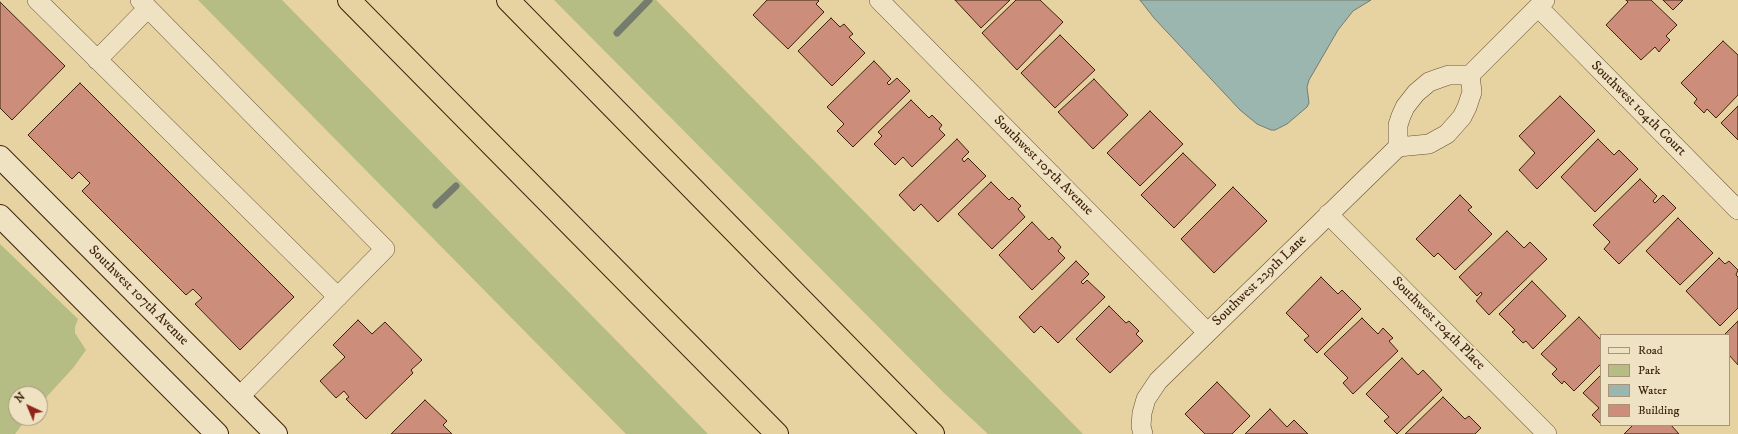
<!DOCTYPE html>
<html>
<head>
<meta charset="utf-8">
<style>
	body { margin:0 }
	#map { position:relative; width:1738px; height:434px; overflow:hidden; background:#e6d3a1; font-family:"IM FELL DW Pica",serif }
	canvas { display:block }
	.legend { position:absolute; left:1600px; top:334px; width:130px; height:92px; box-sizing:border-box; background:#efe2c2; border:1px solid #a89579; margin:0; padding:5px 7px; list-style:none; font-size:12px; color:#3d220b }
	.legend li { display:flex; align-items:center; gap:8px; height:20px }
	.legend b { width:20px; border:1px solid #a89579 }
	.north { position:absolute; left:8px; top:386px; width:40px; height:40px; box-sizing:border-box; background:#efe2c2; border:1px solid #a89579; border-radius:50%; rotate:316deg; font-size:11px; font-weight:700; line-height:16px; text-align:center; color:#3d220b }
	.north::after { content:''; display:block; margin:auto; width:14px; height:18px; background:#8f2418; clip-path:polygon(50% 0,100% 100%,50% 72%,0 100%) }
</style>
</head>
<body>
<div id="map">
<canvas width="1738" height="434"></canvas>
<ul class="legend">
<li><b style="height:5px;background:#efe2c2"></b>Road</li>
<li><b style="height:11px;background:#b5bc84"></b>Park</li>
<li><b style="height:11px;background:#9ab6af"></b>Water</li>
<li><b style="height:11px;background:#cd8d7b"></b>Building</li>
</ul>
<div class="north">N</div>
</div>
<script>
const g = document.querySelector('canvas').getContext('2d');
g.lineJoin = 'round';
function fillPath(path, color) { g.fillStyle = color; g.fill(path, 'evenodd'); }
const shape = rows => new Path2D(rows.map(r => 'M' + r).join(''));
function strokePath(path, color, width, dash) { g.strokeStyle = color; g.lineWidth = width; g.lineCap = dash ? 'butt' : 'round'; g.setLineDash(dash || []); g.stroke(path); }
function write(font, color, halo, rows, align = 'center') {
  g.font = font + ' "IM FELL DW Pica",serif'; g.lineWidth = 4; g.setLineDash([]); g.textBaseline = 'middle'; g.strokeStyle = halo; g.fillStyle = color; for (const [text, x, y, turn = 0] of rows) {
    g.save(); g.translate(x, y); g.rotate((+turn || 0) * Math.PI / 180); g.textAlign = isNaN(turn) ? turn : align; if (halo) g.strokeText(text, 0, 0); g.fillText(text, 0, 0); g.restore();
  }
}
fillPath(shape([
	[198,0,282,0,708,434,626,434],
	[554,0,656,0,1083,434,988,434,945,394],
	[0,244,78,319,75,327,75,333,86,350,73,368,40,404,40,394,16,394,16,418,27,418,15,434,0,434]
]), '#b5bc84');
const water = shape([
	[1140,0,1371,0,1353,11,1338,30,1309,80,1307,87,1309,103,1307,107,1287,124,1275,130,1271,130,1257,124,1240,110,1154,18,1140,0]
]);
fillPath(water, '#9ab6af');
strokePath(water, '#757b6d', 1);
strokePath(shape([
	[617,33,649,0],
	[436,205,456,186]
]), '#757b6d', 7);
const building = shape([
	[767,0,818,0,819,1,816,4,824,12,788,49,753,15,767,0],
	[955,0,1010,0,981,28,955,0],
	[1016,0,1040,0,1063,22,1017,70,982,33,1016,0],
	[1626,0,1651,0,1677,25,1666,36,1670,40,1662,48,1659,52,1655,47,1641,60,1606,25,1628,2,1626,0],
	[1663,0,1683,0,1673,10,1663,0],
	[0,2,65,66,12,120,0,108,0,2],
	[831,18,840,27,844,24,853,34,849,37,865,53,832,86,798,51,831,18],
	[1060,35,1095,70,1055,108,1021,73,1060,35],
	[1723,41,1738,55,1738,95,1716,118,1707,109,1704,113,1694,103,1697,99,1681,83,1723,41],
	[874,61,891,79,887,83,889,85,897,78,910,91,853,147,837,131,844,124,827,107,874,61],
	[1094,79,1128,115,1093,149,1058,112,1094,79],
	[80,83,294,297,240,350,195,304,202,298,193,289,186,295,82,191,90,183,79,172,72,179,28,135,80,83],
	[1560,96,1595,131,1537,189,1519,170,1535,153,1519,136,1560,96],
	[911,100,929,118,932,115,942,125,939,129,945,135,912,167,903,157,895,165,874,144,882,136,878,132,911,100],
	[1738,106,1738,140,1721,123,1738,106],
	[1150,111,1183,144,1140,186,1107,153,1150,111],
	[957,139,969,152,962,159,964,162,968,158,986,176,938,222,921,204,914,211,899,195,957,139],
	[1598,139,1614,155,1619,150,1638,169,1595,212,1561,177,1598,139],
	[1183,153,1216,185,1174,228,1141,195,1183,153],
	[1640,179,1657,196,1653,201,1655,203,1663,195,1676,208,1619,264,1604,249,1610,242,1593,225,1640,179],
	[991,182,1009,200,1012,197,1021,206,1018,209,1025,217,992,249,958,214,991,182],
	[1233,187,1267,221,1214,273,1181,239,1233,187],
	[1460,195,1472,207,1468,210,1492,234,1455,270,1438,253,1434,257,1416,239,1460,195],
	[1678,218,1713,253,1680,285,1646,251,1678,218],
	[1032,222,1049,240,1052,237,1061,247,1058,251,1065,258,1032,290,999,255,1032,222],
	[1507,231,1524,248,1530,242,1547,259,1489,315,1476,301,1482,294,1481,292,1477,296,1459,277,1507,231],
	[1719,258,1725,264,1729,261,1738,270,1736,275,1738,277,1738,308,1720,326,1686,291,1719,258],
	[1076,261,1089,274,1081,282,1083,284,1087,280,1105,297,1058,343,1041,326,1034,333,1019,317,1076,261],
	[1321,277,1338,294,1342,290,1361,309,1317,353,1304,340,1309,336,1286,313,1321,277],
	[1532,281,1566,316,1533,349,1526,341,1523,343,1512,332,1515,330,1499,314,1532,281],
	[1109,306,1126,323,1129,321,1139,331,1136,334,1143,341,1110,373,1076,339,1109,306],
	[1579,317,1601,340,1601,364,1574,391,1564,381,1562,384,1552,374,1557,369,1541,354,1579,317],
	[1362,318,1378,334,1383,328,1393,338,1389,341,1398,351,1353,394,1343,383,1348,378,1324,354,1362,318],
	[358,320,372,334,385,322,422,360,411,370,413,373,366,419,346,399,349,397,344,391,336,398,320,381,345,357,333,345,358,320],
	[1738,321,1738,365,1729,355,1729,335,1724,335,1738,321],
	[1402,358,1418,375,1423,370,1442,390,1397,434,1384,421,1389,417,1366,394,1402,358],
	[1601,375,1601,424,1592,415,1599,408,1583,393,1601,375],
	[1217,382,1250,416,1232,434,1205,434,1185,414,1217,382],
	[1443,397,1465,419,1469,416,1481,428,1475,434,1405,434,1443,397],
	[425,400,447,421,443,425,452,434,391,434,425,400],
	[1270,409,1287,427,1294,420,1308,434,1245,434,1270,409],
	[1633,425,1671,425,1679,434,1624,434,1633,425]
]);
fillPath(building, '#cd8d7b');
strokePath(building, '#3d220b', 1);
const street = shape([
	[37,0,338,297],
	[140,0,385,249,239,397],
	[879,0,1207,332],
	[1538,7,1738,210],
	[97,60,148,8],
	[1398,147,1398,125,1401,116,1405,107,1416,93,1429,82,1440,78,1449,75,1470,75,1545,0],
	[1328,214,1547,434],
	[1143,434,1141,426,1142,413,1146,399,1158,381,1398,147,1429,144,1447,134,1462,117,1467,107,1472,92,1470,75]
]);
const secondary = shape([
	[0,157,276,434],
	[0,216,217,434]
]);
const highway = shape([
	[349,0,777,434],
	[508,0,933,434]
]);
strokePath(street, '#674e30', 20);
strokePath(secondary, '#3d220b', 24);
strokePath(highway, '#3d220b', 24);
strokePath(street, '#efe2c2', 19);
strokePath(secondary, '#efe2c2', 22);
strokePath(highway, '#e6d3a1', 22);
write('14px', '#3d220b', '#efe2c2', [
	["Southwest 104th Court",1638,109,45],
	["Southwest 105th Avenue",1043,166,45],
	["Southwest 229th Lane",1260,281,-44],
	["Southwest 107th Avenue",138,296,45],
	["Southwest 104th Place",1438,324,45]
]);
</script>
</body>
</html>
